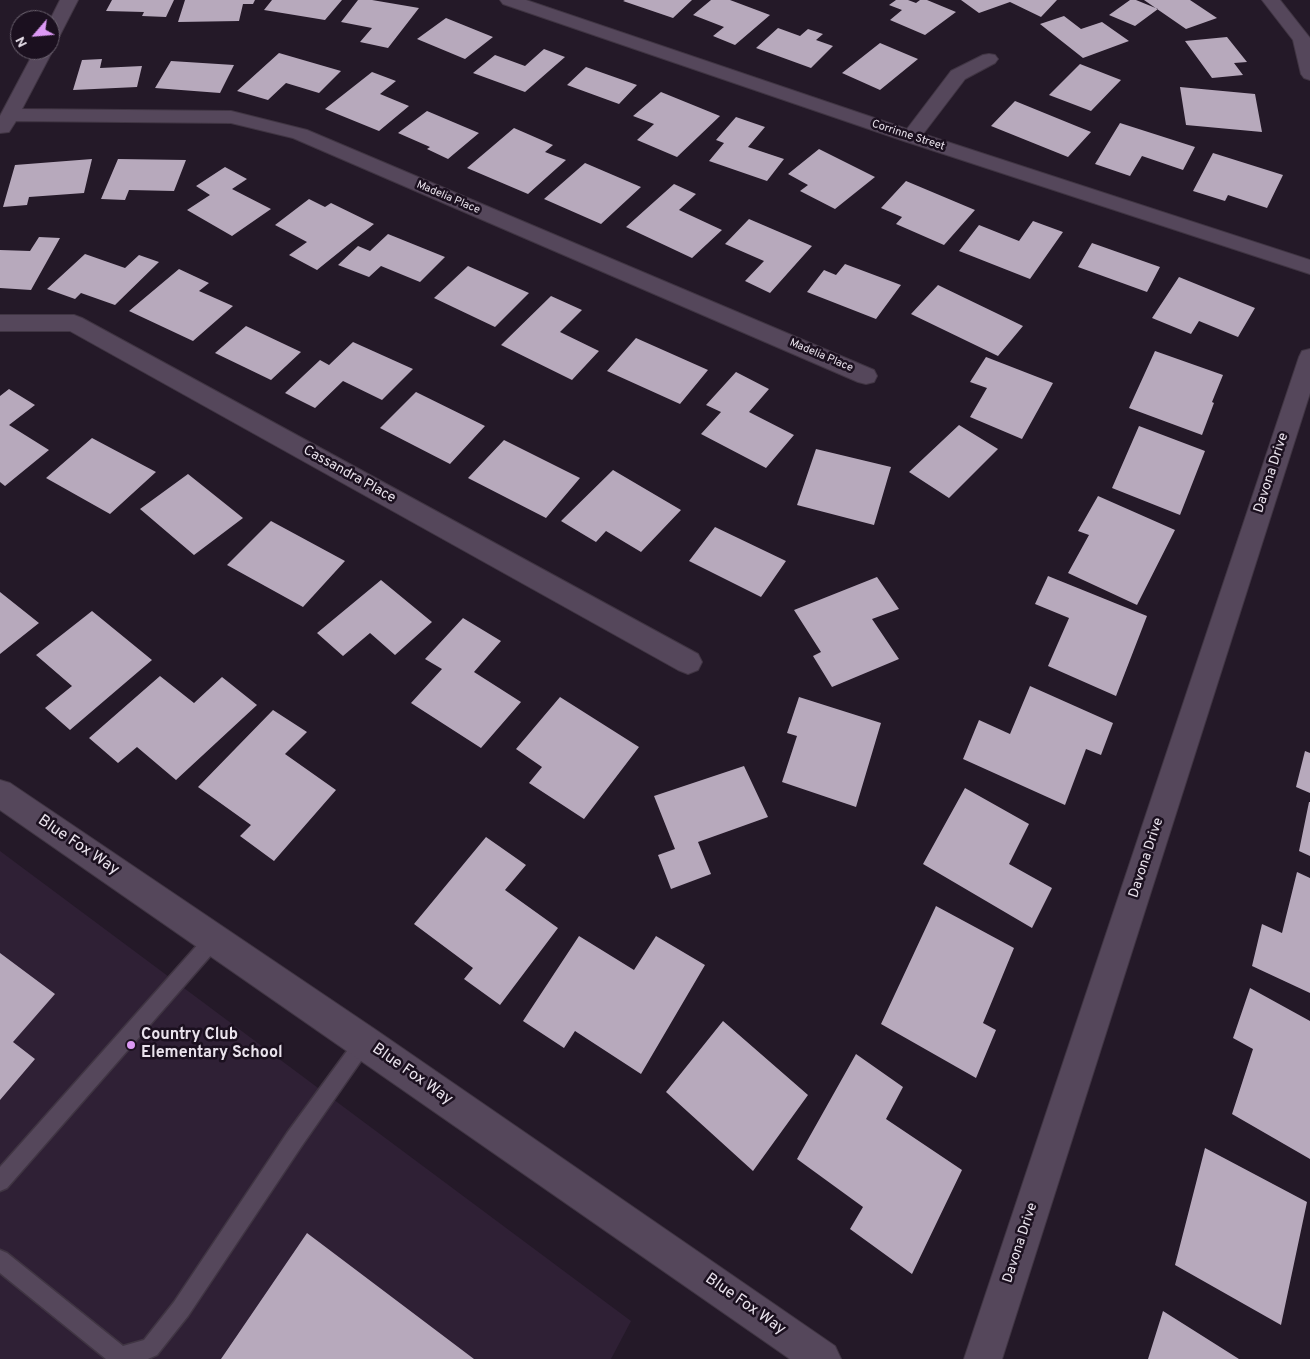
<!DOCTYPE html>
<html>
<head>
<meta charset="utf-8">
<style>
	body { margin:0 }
	#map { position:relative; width:1310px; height:1359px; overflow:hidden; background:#241928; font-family:Overpass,sans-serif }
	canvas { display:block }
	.north { position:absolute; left:10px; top:10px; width:50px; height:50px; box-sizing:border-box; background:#1b101f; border:1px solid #6d6471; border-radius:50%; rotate:243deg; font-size:14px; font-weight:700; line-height:20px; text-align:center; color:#e9e2ec }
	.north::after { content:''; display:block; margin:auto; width:18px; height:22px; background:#dc99f4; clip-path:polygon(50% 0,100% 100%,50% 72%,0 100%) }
</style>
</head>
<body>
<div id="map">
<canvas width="1310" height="1359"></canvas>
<div class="north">N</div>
</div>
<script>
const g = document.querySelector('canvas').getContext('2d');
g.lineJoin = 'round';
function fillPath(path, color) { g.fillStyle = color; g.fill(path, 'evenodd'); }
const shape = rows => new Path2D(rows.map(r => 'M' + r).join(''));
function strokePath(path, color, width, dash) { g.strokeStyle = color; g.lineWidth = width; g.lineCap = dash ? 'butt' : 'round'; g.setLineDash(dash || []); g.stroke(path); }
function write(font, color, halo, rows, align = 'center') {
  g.font = font + ' Overpass,sans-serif'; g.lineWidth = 5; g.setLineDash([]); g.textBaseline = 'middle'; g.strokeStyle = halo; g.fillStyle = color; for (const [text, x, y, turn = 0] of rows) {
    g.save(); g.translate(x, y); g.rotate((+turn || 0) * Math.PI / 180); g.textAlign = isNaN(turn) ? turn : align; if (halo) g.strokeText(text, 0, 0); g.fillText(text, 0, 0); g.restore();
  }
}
fillPath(shape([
	[0,851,631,1321,611,1359,0,1359]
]), '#2f2035');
fillPath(shape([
	[112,0,174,0,166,17,142,16,144,12,106,11],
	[185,0,255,0,253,4,243,4,239,21,178,22],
	[272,0,342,0,325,20,264,10],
	[358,0,372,0,419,8,388,48,360,42,372,28,341,22],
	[625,0,692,0,673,18,623,1],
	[711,0,730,0,770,15,735,45,713,36,724,27,693,15],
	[896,0,908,0,916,3,920,0,927,0,956,12,925,35,890,20,902,10,889,5],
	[961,0,1057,0,1041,17,1010,2,979,13],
	[1130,0,1136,0,1158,9,1135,26,1109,15],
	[1144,0,1190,0,1217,18,1186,29],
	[1064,16,1081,29,1102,22,1129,41,1083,58,1040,24],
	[446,18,493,37,465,59,417,39],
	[778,28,800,36,808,29,823,34,816,40,833,46,811,68,756,48],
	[1227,37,1247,62,1234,63,1243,75,1212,78,1185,41],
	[880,43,918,59,880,90,842,73],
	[544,49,565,57,525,92,473,73,495,55,525,66],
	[279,53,341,71,319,93,286,83,268,100,237,91],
	[102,59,100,68,142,66,137,87,73,90,82,60],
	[171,61,234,65,220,93,155,88],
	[1080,64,1121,80,1091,111,1049,95],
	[586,67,637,85,619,104,567,85],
	[372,72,396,81,380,94,409,106,379,131,325,109],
	[1180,87,1255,94,1262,132,1186,125],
	[661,92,720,116,677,157,637,140,654,124,633,116],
	[1015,101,1091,132,1068,157,991,126],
	[427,111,479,133,448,159,427,149,430,147,398,133],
	[736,117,765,127,748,147,784,159,767,181,709,161,724,143,716,140],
	[1120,123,1195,147,1183,170,1142,156,1130,176,1095,164],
	[514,128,553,145,545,152,566,160,528,194,467,168],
	[819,149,875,177,835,209,800,191,808,185,788,174],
	[1213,153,1283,175,1267,208,1228,195,1225,201,1193,191],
	[92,159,84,193,29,197,27,205,3,207,15,165],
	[118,159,186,160,174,191,129,190,125,200,101,199],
	[585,163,641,187,601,224,544,199],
	[225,167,247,179,232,189,271,209,232,236,187,210,210,195,196,186],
	[906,181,975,210,944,245,896,224,902,217,881,208],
	[674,184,696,194,679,210,722,230,692,258,626,227],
	[309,199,325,207,331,203,374,224,317,270,289,255,307,242,275,225],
	[749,219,812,246,770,293,745,281,764,261,725,244],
	[1033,221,1063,232,1030,279,959,251,979,225,1019,241],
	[388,234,445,257,420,282,381,266,369,277,338,265,358,246,370,251],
	[39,237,60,238,31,290,0,288,0,250,30,251],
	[1092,243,1160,267,1147,292,1078,267],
	[85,254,125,268,139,255,159,262,115,305,81,293,75,299,47,289],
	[845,264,901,285,876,319,807,292,824,270,836,275],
	[468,266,529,293,495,327,434,298],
	[179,269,209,283,199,291,233,306,193,341,129,311],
	[1179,277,1255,308,1238,337,1199,321,1191,334,1152,318],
	[938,285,1023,326,998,356,911,314],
	[551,296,582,310,560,332,599,351,572,380,501,345],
	[246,326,301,352,271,380,215,353],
	[636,338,708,370,680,404,607,371],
	[353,342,413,369,382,400,343,381,315,408,285,393,320,360,329,365],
	[1155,351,1223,375,1212,402,1214,403,1202,435,1129,408],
	[986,357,1053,383,1022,439,970,417,987,388,970,382],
	[736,372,769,389,749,412,794,435,766,468,701,434,721,412,706,405],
	[9,389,35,405,9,425,49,450,5,486,0,482,0,396],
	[416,392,485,426,450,464,380,428],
	[959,425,998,449,949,498,909,472],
	[1139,426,1205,451,1180,515,1112,488],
	[92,438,156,472,110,514,46,478],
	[504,440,580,478,546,518,468,478],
	[816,449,891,467,874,525,797,505],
	[613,470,681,510,641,552,606,531,596,542,561,521],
	[188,474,243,518,194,555,140,509],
	[1098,496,1175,530,1137,605,1068,573,1089,535,1078,531],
	[271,521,345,561,303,607,227,565],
	[715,527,786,561,761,597,689,561],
	[1048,576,1147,616,1116,696,1048,666,1069,618,1035,604],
	[877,577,899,609,872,619,899,659,832,687,813,656,821,652,794,610],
	[381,580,432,622,395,655,370,633,343,656,317,633],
	[0,592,39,623,0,654],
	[92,611,152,660,70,730,45,708,72,686,36,655],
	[463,618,501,641,474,672,521,702,481,748,411,703,442,669,425,659],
	[160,676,194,703,222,677,257,705,176,780,137,747,118,763,89,738],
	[1030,686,1113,723,1101,755,1086,749,1065,805,963,759,979,720,1010,734],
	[560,697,639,747,584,819,529,783,542,767,516,749],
	[799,697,881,723,856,807,782,782,797,736,787,733],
	[273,710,307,732,285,754,336,790,274,861,240,836,251,825,198,787],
	[1305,751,1310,753,1310,793,1296,787],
	[744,766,768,817,698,842,711,874,671,889,658,855,675,849,654,796],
	[965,788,1029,824,1009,864,1052,888,1032,928,923,864],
	[1309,802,1310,802,1310,856,1299,851],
	[486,837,526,865,505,890,558,928,500,1005,464,979,473,968,414,924],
	[1297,872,1310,878,1310,993,1252,966,1262,924,1282,933],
	[936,906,1014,948,983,1023,996,1030,976,1078,881,1024],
	[579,936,634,970,656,936,705,965,641,1074,575,1031,564,1048,523,1021],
	[0,953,55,994,13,1042,35,1059,0,1100],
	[1250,988,1310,1021,1310,1159,1232,1114,1253,1049,1233,1038],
	[723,1021,808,1095,753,1171,666,1092],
	[856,1054,903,1087,886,1119,962,1170,912,1274,850,1229,863,1207,797,1159],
	[1205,1148,1307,1202,1281,1325,1175,1265],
	[307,1233,474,1359,221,1359],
	[1163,1311,1239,1359,1148,1359]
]), '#b7a9bc');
const service = shape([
	[214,931,220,933,223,939,220,945,7,1188,0,1191,0,1167,208,933,214,931],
	[364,1033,370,1036,373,1042,370,1048,301,1147,188,1316,157,1355,148,1359,106,1359,0,1273,0,1250,7,1253,123,1346,144,1340,174,1302,287,1133,358,1036,364,1033]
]);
const minor = shape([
	[60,0,78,0,59,37,56,41,50,42,50,20,60,0],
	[500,0,526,0,907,129,951,71,983,55,989,54,995,55,998,59,995,63,965,79,923,134,1310,260,1310,274,904,141,503,4,500,0],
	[50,46,53,50,22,109,231,111,307,130,874,370,877,376,874,382,866,384,858,382,293,138,231,123,16,121,9,132,0,133,0,116,35,50,50,50,50,46],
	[0,315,74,315,82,318,698,654,702,662,698,670,688,674,678,670,70,331,0,331,0,315],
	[0,780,10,783,376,1030,835,1346,841,1359,790,1359,0,810,0,780]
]);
const tertiary = shape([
	[1262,0,1280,0,1310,38,1310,80,1304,78,1301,74,1293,40,1262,0],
	[1310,349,1310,393,1002,1359,964,1359,1299,357,1302,351,1310,349]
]);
strokePath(service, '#403543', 3);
strokePath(minor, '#403543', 2);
strokePath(tertiary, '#403543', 2);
fillPath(service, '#55475b');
fillPath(minor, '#55475b');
fillPath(tertiary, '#55475b');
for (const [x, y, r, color] of [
	[131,1045,5,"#dc99f4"]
]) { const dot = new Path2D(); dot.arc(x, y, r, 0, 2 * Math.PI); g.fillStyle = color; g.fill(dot); strokePath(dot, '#1b101f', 2); }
write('11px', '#e9e2ec', '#1b101f', [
	["Corrinne Street",908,136,18],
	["Madelia Place",448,198,23],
	["Madelia Place",821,356,23]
]);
write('14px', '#e9e2ec', '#1b101f', [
	["Davona Drive",1272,473,-72],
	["Cassandra Place",349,475,29],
	["Davona Drive",1147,858,-72],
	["Davona Drive",1021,1243,-72]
]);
write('16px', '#e9e2ec', '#1b101f', [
	["Blue Fox Way",78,846,34],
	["Blue Fox Way",412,1075,35],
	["Blue Fox Way",745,1305,35]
]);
write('bold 16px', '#e9e2ec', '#1b101f', [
	["Country Club",141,1036],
	["Elementary School",141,1054]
], 'left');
</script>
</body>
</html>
